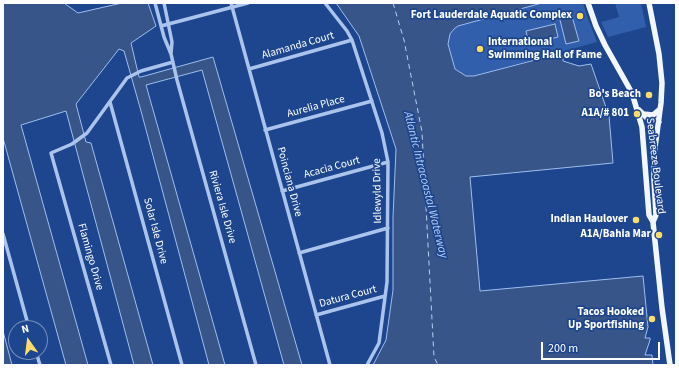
<!DOCTYPE html>
<html>
<head>
<meta charset="utf-8">
<style>
	body { margin:0 }
	#map { position:relative; width:679px; height:368px; overflow:hidden; background:#1d468e; font-family:"Source Sans 3",sans-serif }
	canvas { display:block }
	.frame { position:absolute; inset:0; border:4px solid #fff; pointer-events:none }
	.north { position:absolute; left:8px; top:320px; width:40px; height:40px; box-sizing:border-box; background:#1d468e; border:1px solid #7790bb; border-radius:50%; rotate:346deg; font-size:11px; font-weight:700; line-height:16px; text-align:center; color:#fff }
	.north::after { content:''; display:block; margin:auto; width:14px; height:18px; background:#fcdc6a; clip-path:polygon(50% 0,100% 100%,50% 72%,0 100%) }
	.scale { position:absolute; left:541px; top:342px; width:119px; height:18px; box-sizing:border-box; border:2px solid #fff; border-top:0; padding-left:5px; font-size:12px; line-height:14px; white-space:nowrap; color:#fff; -webkit-text-stroke:3px #1d468e; paint-order:stroke }
</style>
</head>
<body>
<div id="map">
<canvas width="679" height="368"></canvas>
<div class="frame"></div>
<div class="north">N</div>
<div class="scale">200 m</div>
</div>
<script>
const g = document.querySelector('canvas').getContext('2d');
g.lineJoin = 'round';
function fillPath(path, color) { g.fillStyle = color; g.fill(path, 'evenodd'); }
const shape = rows => new Path2D(rows.map(r => 'M' + r).join(''));
function strokePath(path, color, width, dash) { g.strokeStyle = color; g.lineWidth = width; g.lineCap = dash ? 'butt' : 'round'; g.setLineDash(dash || []); g.stroke(path); }
function write(font, color, halo, rows, align = 'center') {
  g.font = font + ' "Source Sans 3",sans-serif'; g.lineWidth = 3.5; g.setLineDash([]); g.textBaseline = 'middle'; g.strokeStyle = halo; g.fillStyle = color; for (const [text, x, y, turn = 0] of rows) {
    g.save(); g.translate(x, y); g.rotate((+turn || 0) * Math.PI / 180); g.textAlign = isNaN(turn) ? turn : align; if (halo) g.strokeText(text, 0, 0); g.fillText(text, 0, 0); g.restore();
  }
}
fillPath(shape([
	[542,3,583,3,587,16,597,42,474,76,466,76,455,69,448,44,450,34,454,29,458,26],
	[615,3,641,3,646,27,608,37,601,22,619,17]
]), '#315fab');
const water = shape([
	[3,3,64,3,78,13,122,3,148,3,156,26,131,43,139,77,141,77,213,57,302,365,284,365,202,70,146,85,225,365,209,365,141,111,124,51,119,49,76,104,86,142,91,143,153,365,134,365,66,111,21,125,88,365,66,365,3,138,3,3],
	[336,3,542,3,458,26,454,29,450,34,448,44,455,69,466,76,474,76,558,54,558,56,563,56,563,61,579,66,591,64,609,116,613,163,470,177,480,291,643,276,648,327,645,338,650,338,650,340,645,355,652,355,653,365,373,365,386,340,393,290,393,217,396,149,359,36,336,3],
	[571,13,579,41,566,44,559,16,571,13],
	[555,24,558,37,529,44,526,31,555,24],
	[3,331,12,365,3,365,3,331]
]);
fillPath(water, '#38558a');
strokePath(water, '#9ebeef', 1);
strokePath(shape([
	[393,3,404,40,422,132,434,357,438,365]
]), '#b7cff4', 1, [5, 4]);
strokePath(shape([
	[155,3,164,37,171,54,177,80,256,365],
	[164,3,172,42,171,53],
	[231,3,330,365],
	[325,3,347,31,352,40,382,133,388,162,387,282,379,343,367,365],
	[161,26,248,3],
	[249,69,352,40],
	[110,102,182,365],
	[265,130,372,101],
	[282,191,388,162],
	[3,234,29,328],
	[299,253,388,228],
	[316,315,385,296],
	[36,352,40,365],
	[111,365,51,153,72,144,87,133,127,78,141,71,173,62]
]), '#abc4ed', 3.5);
strokePath(shape([
	[588,3,596,26,605,45,632,93,642,127,649,215,653,222,662,308,670,365],
	[649,3,659,54,662,83,661,103,654,155,654,180,656,215,653,222],
	[639,110,647,118,659,122],
	[643,114,653,115,660,109]
]), '#f1f6ff', 5.5);
for (const [x, y, r, color] of [
	[580,16,4,"#fcdc6a"],
	[480,49,4,"#fcdc6a"],
	[649,95,4,"#fcdc6a"],
	[637,114,4,"#fcdc6a"],
	[636,220,4,"#fcdc6a"],
	[659,235,4,"#fcdc6a"],
	[652,319,4,"#fcdc6a"]
]) { const dot = new Path2D(); dot.arc(x, y, r, 0, 2 * Math.PI); g.fillStyle = color; g.fill(dot); strokePath(dot, '#1d468e', 1.5); }
write('bold 11px', '#fff', '#1d468e', [
	["Fort Lauderdale Aquatic Complex",572,16],
	["International",488,43,"left"],
	["Swimming Hall of Fame",488,56,"left"],
	["Bo's Beach",641,95],
	["A1A/# 801",629,114],
	["Indian Haulover",628,220],
	["A1A/Bahia Mar",651,235],
	["Tacos Hooked",644,313],
	["Up Sportfishing",644,326]
], 'right');
write('11px', '#fff', '#1d468e', [
	["Alamanda Court",298,46,-16],
	["Aurelia Place",316,107,-15],
	["Seabreeze Boulevard",655,166,83],
	["Acacia Court",332,168,-15],
	["Poinciana Drive",289,182,75],
	["Idlewyld Drive",378,191,-91],
	["Riviera Isle Drive",222,207,74],
	["Solar Isle Drive",155,231,75],
	["Flamingo Drive",90,257,74],
	["Datura Court",348,297,-15]
]);
write('italic 12px', '#b7cff4', '#1d468e', [
	["Atlantic Intracoastal Waterway",425,185,76]
]);
</script>
</body>
</html>
